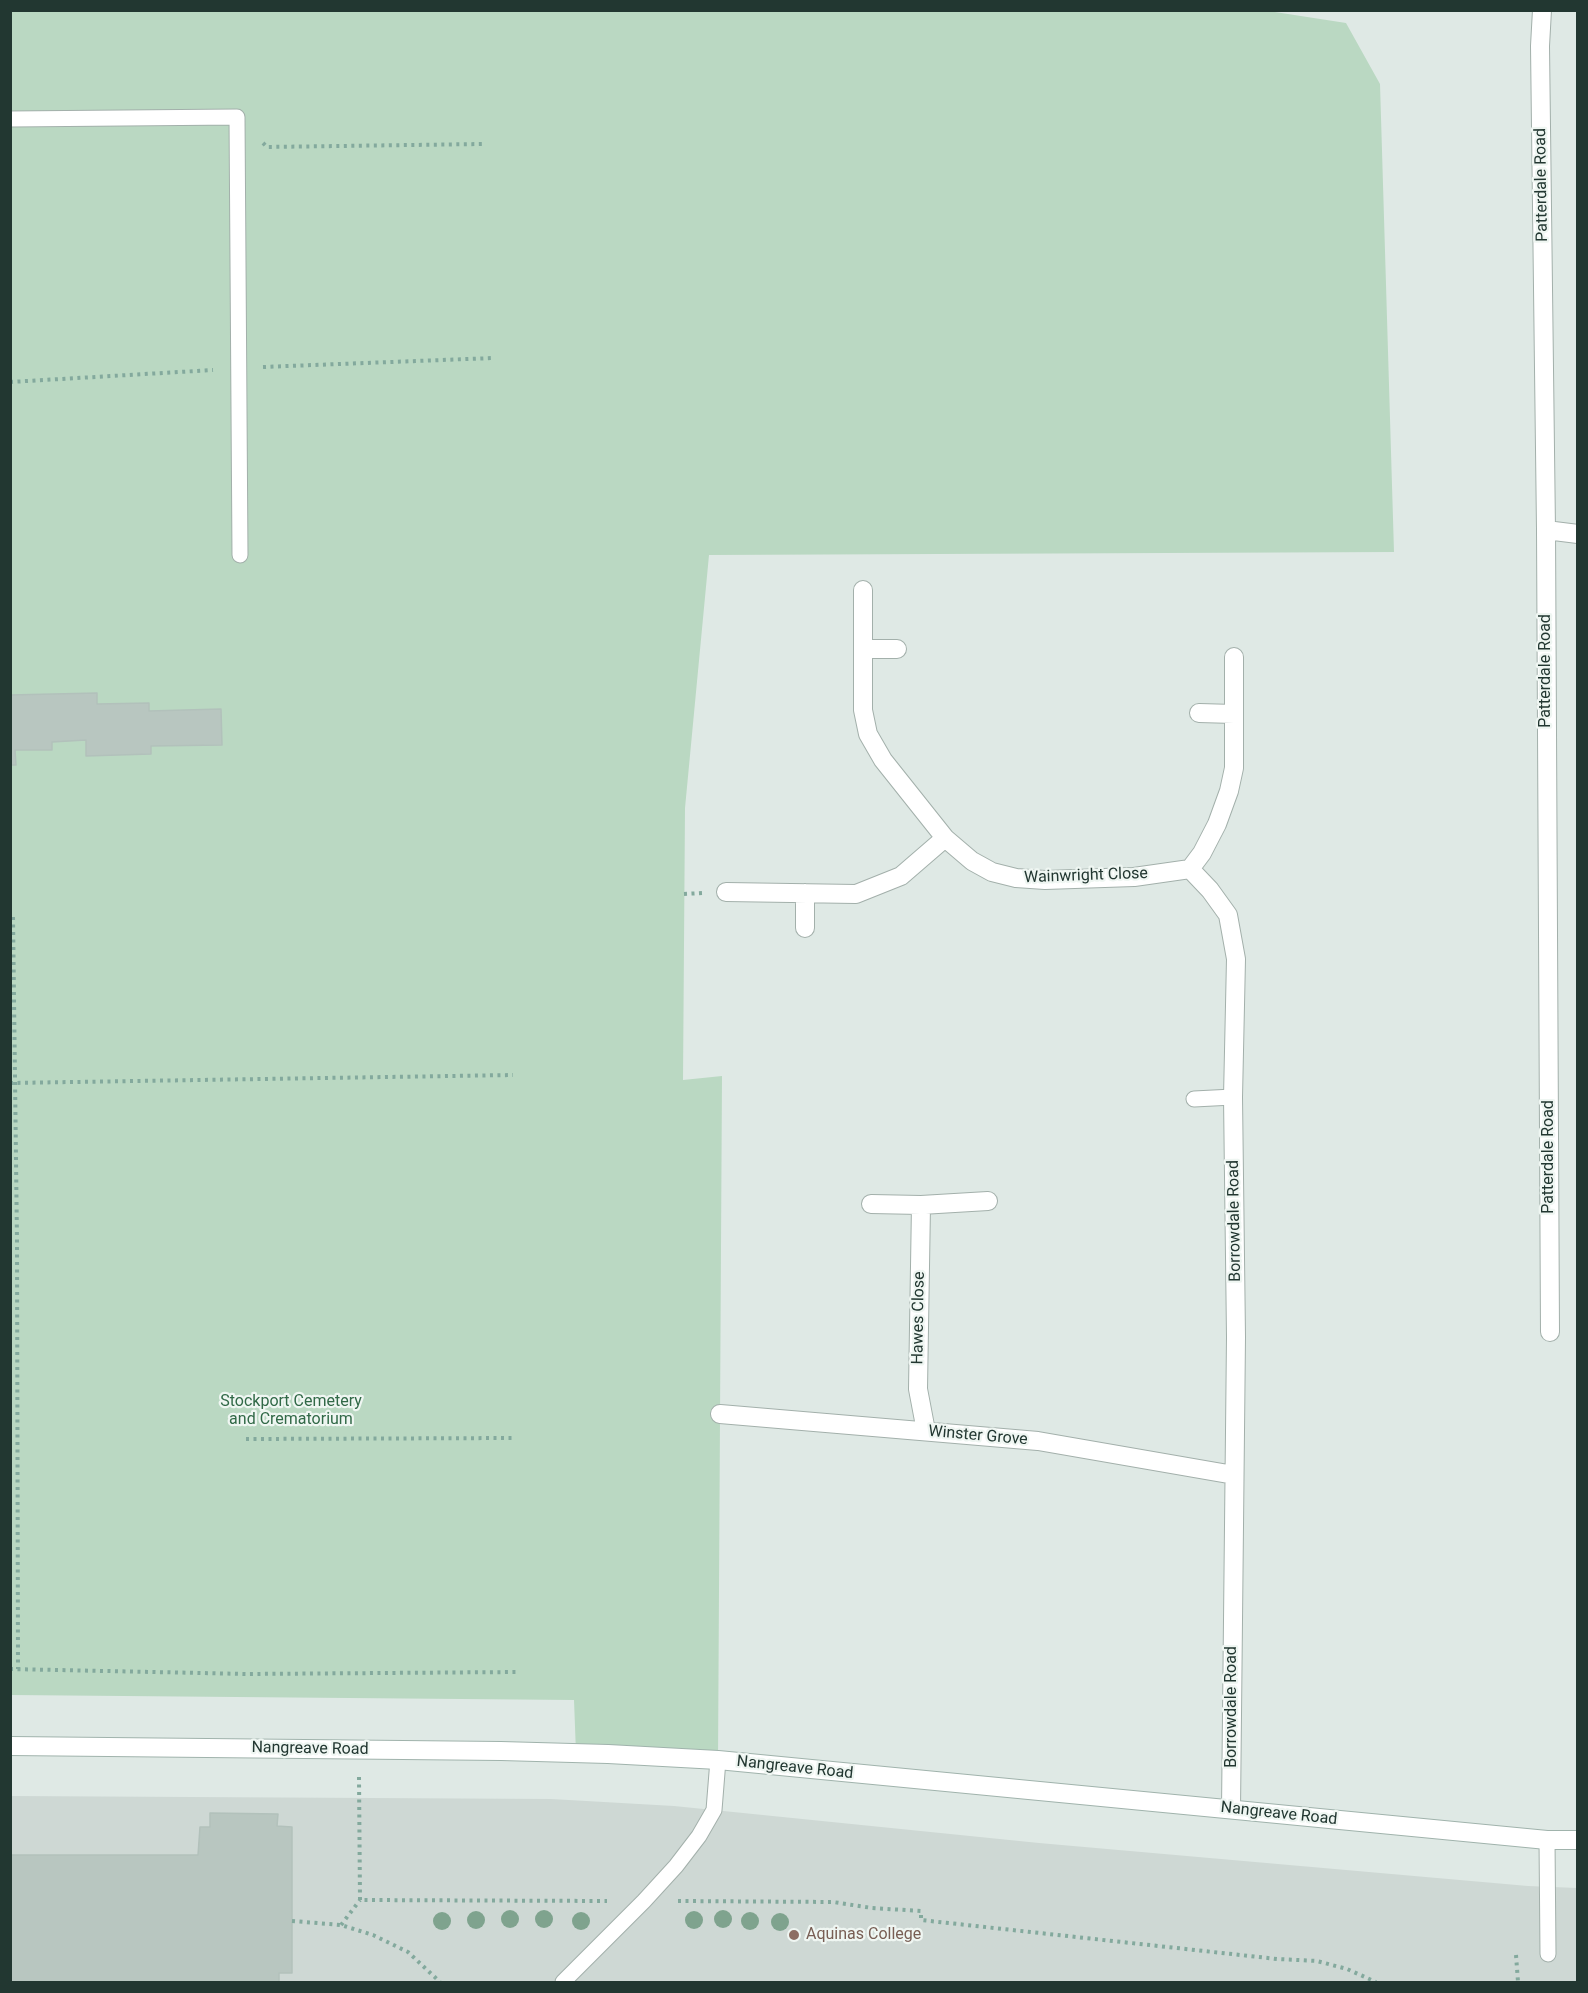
<!DOCTYPE html>
<html>
<head>
<meta charset="utf-8">
<style>
	body { margin:0 }
	#map { position:relative; width:1588px; height:1993px; overflow:hidden; background:#dfe9e5; font-family:Roboto,sans-serif }
	canvas { display:block }
	.frame { position:absolute; inset:0; border:12px solid #223731; pointer-events:none }
</style>
</head>
<body>
<div id="map">
<canvas width="1588" height="1993"></canvas>
<div class="frame"></div>
</div>
<script>
const g = document.querySelector('canvas').getContext('2d');
g.lineJoin = 'round';
function fillPath(path, color) { g.fillStyle = color; g.fill(path, 'evenodd'); }
const shape = rows => new Path2D(rows.map(r => 'M' + r).join(''));
function strokePath(path, color, width, dash) { g.strokeStyle = color; g.lineWidth = width; g.lineCap = dash ? 'butt' : 'round'; g.setLineDash(dash || []); g.stroke(path); }
function write(font, color, halo, rows, align = 'center') {
  g.font = font + ' Roboto,sans-serif'; g.lineWidth = 4.5; g.setLineDash([]); g.textBaseline = 'middle'; g.strokeStyle = halo; g.fillStyle = color; for (const [text, x, y, turn = 0] of rows) {
    g.save(); g.translate(x, y); g.rotate((+turn || 0) * Math.PI / 180); g.textAlign = isNaN(turn) ? turn : align; if (halo) g.strokeText(text, 0, 0); g.fillText(text, 0, 0); g.restore();
  }
}
fillPath(shape([
	[11,1796,551,1799,674,1806,1039,1843,1528,1886,1577,1888,1577,1982,11,1982]
]), '#ced8d4');
fillPath(shape([
	[1262,10,1346,23,1380,84,1394,552,709,555,685,808,683,1080,722,1076,718,1760,576,1753,574,1700,11,1695,11,11]
]), '#bad8c2');
const building = shape([
	[97,693,97,704,149,703,149,711,221,709,222,745,151,746,151,754,86,756,86,740,52,742,52,750,15,750,16,765,10,765,10,695,97,693],
	[210,1813,278,1814,277,1826,292,1827,292,1973,279,1973,279,1982,10,1982,10,1855,198,1855,200,1827,210,1827,210,1813]
]);
fillPath(building, '#b8c6c0');
strokePath(building, '#b2c1bb', 1.5);
const lane = shape([
	[10,119,237,117,240,555],
	[1194,1099,1233,1097],
	[1547,1840,1548,1954],
	[563,1982,644,1901,676,1866,699,1836,714,1810,718,1760]
]);
const street = shape([
	[1542,10,1540,46,1546,530,1550,1332],
	[1546,530,1578,534],
	[863,590,863,710,868,734,883,760,945,838,972,861,992,872,1016,878,1045,880,1134,877,1190,869],
	[863,649,897,649],
	[1199,713,1234,714],
	[726,892,856,894,901,876,945,838],
	[805,893,805,928],
	[871,1204,921,1205],
	[720,1414,1038,1441,1234,1475],
	[926,1431,918,1389,921,1205,988,1201],
	[1231,1809,1236,1337,1233,1097,1236,959,1228,915,1210,890,1190,869,1202,853,1217,824,1229,791,1234,768,1234,657]
]);
const secondary = shape([
	[10,1746,501,1751,608,1754,718,1760,1547,1840,1578,1840]
]);
strokePath(lane, '#a3b0ab', 17);
strokePath(street, '#a3b0ab', 20);
strokePath(secondary, '#a0b3ac', 20);
strokePath(shape([
	[263,143,267,147,483,144],
	[263,367,493,358],
	[10,382,213,370],
	[684,894,702,893],
	[13,917,17,1240,18,1669],
	[10,1083,513,1075],
	[246,1439,515,1438],
	[10,1669,248,1674,518,1672],
	[359,1777,360,1900,607,1901],
	[678,1901,833,1902,872,1908,921,1911,921,1920,1277,1959,1317,1961,1347,1969,1376,1982],
	[292,1921,341,1925,373,1935,408,1952,440,1982],
	[341,1925,360,1900],
	[1516,1955,1518,1982]
]), '#83a99d', 4, [3, 4.5]);
strokePath(lane, '#fff', 15);
strokePath(street, '#fff', 18);
strokePath(secondary, '#fff', 18);
g.fillStyle = '#7fa38e';
for (const [x, y] of [
	[510,1919],
	[544,1919],
	[723,1919],
	[476,1920],
	[694,1920],
	[442,1921],
	[581,1921],
	[750,1921],
	[780,1922]
]) { g.beginPath(); g.arc(x, y, 9, 0, 2 * Math.PI); g.fill(); }
for (const [x, y, r, color] of [
	[794,1935,6,"#8d6e63"]
]) { const dot = new Path2D(); dot.arc(x, y, r, 0, 2 * Math.PI); g.fillStyle = color; g.fill(dot); strokePath(dot, '#eff6f2', 2); }
write('16px', '#223731', '#eff6f2', [
	["Patterdale Road",1542,185,-91],
	["Patterdale Road",1546,671,-90],
	["Wainwright Close",1086,876,-2],
	["Patterdale Road",1549,1157,-90],
	["Borrowdale Road",1235,1221,-91],
	["Hawes Close",919,1318,-89],
	["Winster Grove",978,1436,5],
	["Borrowdale Road",1232,1707,-90],
	["Nangreave Road",310,1749,1],
	["Nangreave Road",795,1768,6],
	["Nangreave Road",1279,1814,6]
]);
write('16px', '#316947', '#eff6f2', [
	["Stockport Cemetery",291,1402],
	["and Crematorium",291,1420]
]);
write('16px', '#785e54', '#eff6f2', [
	["Aquinas College",806,1935]
], 'left');
</script>
</body>
</html>
